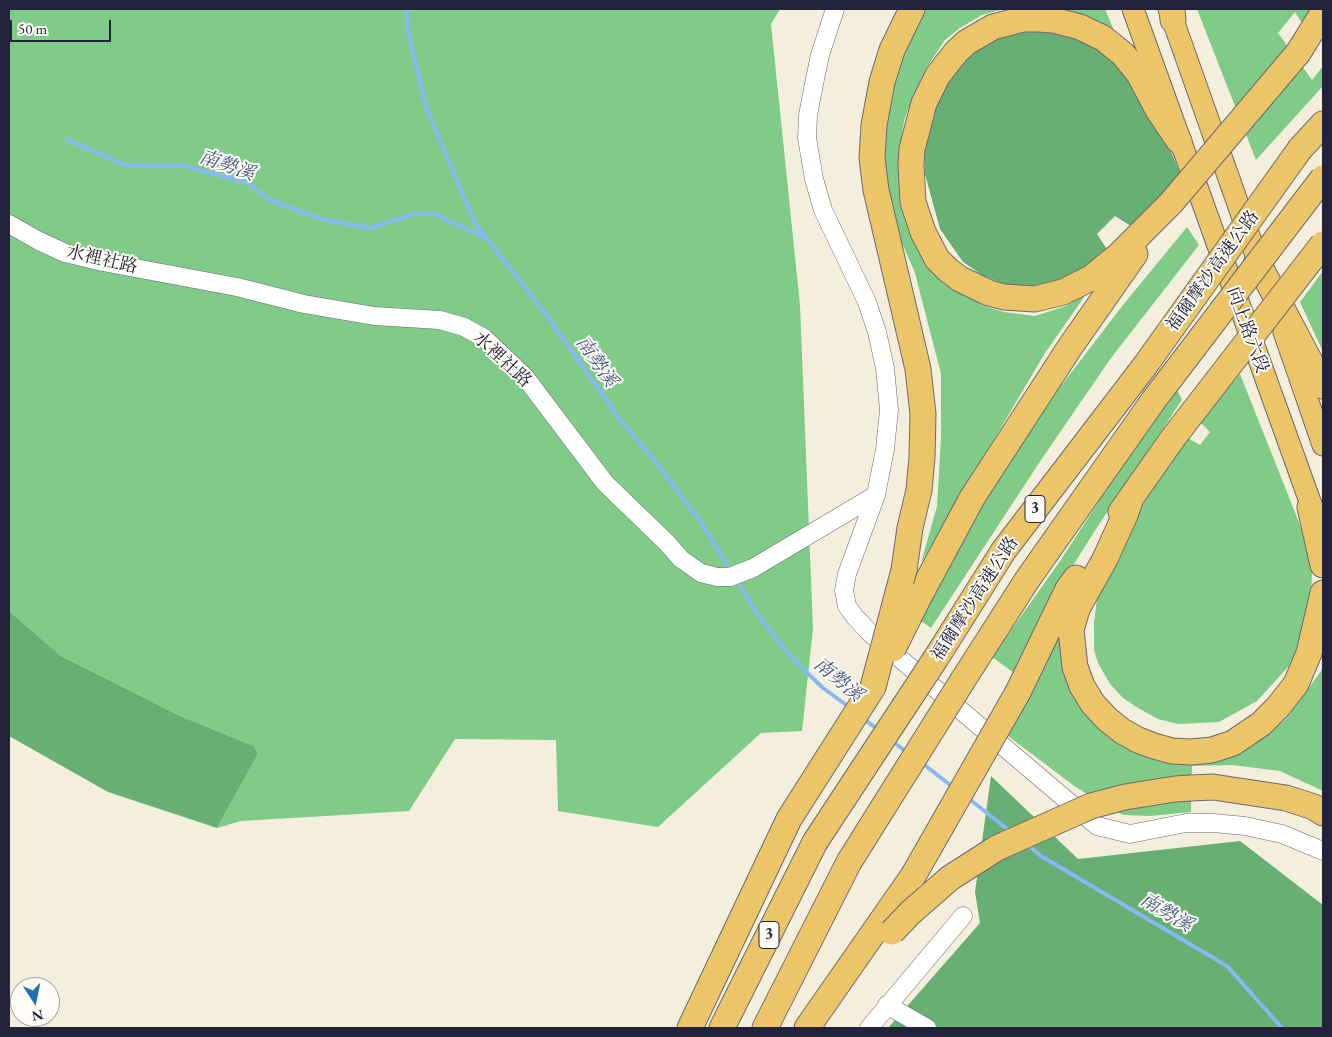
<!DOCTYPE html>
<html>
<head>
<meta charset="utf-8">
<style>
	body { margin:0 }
	#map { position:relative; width:1332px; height:1037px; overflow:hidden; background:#f3efdc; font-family:"EB Garamond",serif }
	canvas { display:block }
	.frame { position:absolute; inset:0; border:10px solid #22223b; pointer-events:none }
	.north { position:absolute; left:10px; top:977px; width:50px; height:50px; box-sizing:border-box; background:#fdfcf7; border:1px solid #a5a5ac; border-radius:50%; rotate:169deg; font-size:14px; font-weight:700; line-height:20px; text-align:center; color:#22223b }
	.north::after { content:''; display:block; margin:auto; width:18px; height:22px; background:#1f6fb2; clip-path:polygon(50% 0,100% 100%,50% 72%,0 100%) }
	.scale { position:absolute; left:10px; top:20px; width:101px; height:22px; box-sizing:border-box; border:2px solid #22223b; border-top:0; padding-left:6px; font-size:15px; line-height:18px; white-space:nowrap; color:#22223b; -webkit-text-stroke:4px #fdfcf7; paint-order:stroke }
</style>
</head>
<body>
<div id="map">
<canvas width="1332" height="1037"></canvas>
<div class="frame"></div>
<div class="north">N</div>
<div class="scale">50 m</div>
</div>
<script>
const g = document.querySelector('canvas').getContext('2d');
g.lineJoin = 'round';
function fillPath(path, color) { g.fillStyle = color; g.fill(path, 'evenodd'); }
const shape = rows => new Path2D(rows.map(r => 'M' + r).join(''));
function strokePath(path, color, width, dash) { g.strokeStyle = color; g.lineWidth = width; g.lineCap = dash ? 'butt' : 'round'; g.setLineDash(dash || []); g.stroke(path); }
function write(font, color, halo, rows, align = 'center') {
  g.font = font + ' "EB Garamond","Noto Serif TC",serif'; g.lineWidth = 4; g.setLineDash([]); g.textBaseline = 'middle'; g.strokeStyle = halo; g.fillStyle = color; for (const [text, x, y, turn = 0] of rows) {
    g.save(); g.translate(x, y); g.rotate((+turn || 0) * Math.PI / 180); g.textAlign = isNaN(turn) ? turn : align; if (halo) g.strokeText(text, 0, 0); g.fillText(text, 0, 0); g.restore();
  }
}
fillPath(shape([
	[9,9,780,9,771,24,800,305,813,629,802,731,761,733,658,827,558,811,556,740,455,739,409,811,241,821,217,828,258,754,254,746,180,716,61,656,9,611],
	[920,9,1004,9,982,15,960,28,945,40,927,67,913,96,904,121,899,153,904,200,956,290,984,306,1004,312,1035,316,1066,306,1087,293,1045,353,921,563,937,506,941,438,941,374,915,273,889,213,879,155,892,82],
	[1041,9,1105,9,1119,43],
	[1197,9,1315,9,1303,25,1295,12,1278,33,1312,80,1323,66,1323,86,1256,160],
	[1187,227,1199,245,1111,358,1041,460,931,628,915,617,986,496,1047,404,1123,305],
	[1323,271,1323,352,1300,302],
	[1240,374,1306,540,1312,572,1311,593,1300,646,1288,667,1257,701,1219,722,1178,724,1158,719,1138,708,1123,698,1110,684,1098,663,1094,650,1094,623,1097,599,1116,555,1141,507,1186,437,1200,445,1210,432,1200,422],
	[1175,385,1182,400,1094,532,1046,609,1014,673,992,657,1058,564],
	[1070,602,1066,623,1122,743,1261,739,1286,719,1321,671,1323,664,1323,791,1280,771,1232,765,1192,766,1191,812,1150,816,1124,815,1111,810,1073,785,1008,736]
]), '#80cb88');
fillPath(shape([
	[1048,27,1108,48,1167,141,1181,176,1134,228,1115,216,1097,234,1110,254,1069,278,1027,287,1011,287,982,275,963,262,940,229,925,174,924,153,931,116,938,91,962,57,1004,30],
	[9,611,61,656,180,716,254,746,258,754,217,828,108,792,9,736],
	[991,776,1078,859,1240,841,1323,905,1323,1028,888,1028,980,923,975,892]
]), '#68af74');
strokePath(shape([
	[408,9,407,28,427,110,475,223,542,309,618,417,658,465,700,521,731,571],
	[68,140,125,165,185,166,248,183,269,200,325,220,371,228,414,214,434,214,486,238],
	[737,581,758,615,790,656,823,688,849,707],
	[862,718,879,730],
	[892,741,908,753],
	[922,763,954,788],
	[968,798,1011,832],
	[1027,844,1041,856,1227,966,1282,1028]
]), '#89b9f5', 4);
const minor = shape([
	[835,9,820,55,814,84,808,115,807,138,814,179,823,210,867,302,877,332,885,368,889,410,885,449,876,495,847,574,844,590,847,606,855,617,871,634,1097,826,1130,834,1186,823,1213,823,1245,826,1282,834,1323,851],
	[9,224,39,241,65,253,103,262,237,287,304,304,374,316,440,320,464,327,484,338,525,377,605,483,667,543,681,559,701,573,717,577,730,577,753,568,876,495],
	[887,1005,927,1028],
	[869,1028,963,916]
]);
const major = shape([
	[1133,9,1317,521],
	[1169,9,1263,275],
	[1284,332,1323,445]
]);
const highway = shape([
	[1172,9,1173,20],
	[1298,53,1323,13],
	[1300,149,1323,124],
	[1171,203,1118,256,1091,278,1063,292,1035,299,1004,297,989,293,960,279,948,270,937,259,923,232,913,202,911,166,912,149,924,103,938,75,956,52,967,42,993,27,1023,19,1038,19,1053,20,1080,27,1103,38,1123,54,1139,74,1158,110,1179,141],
	[1257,261,1323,386],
	[1131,498,1125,515,1105,559,1077,609,1071,630,1075,667,1082,686,1093,704,1107,719,1122,731,1138,740,1154,746,1172,751,1191,752,1212,750,1233,743,1261,724,1278,707,1296,684,1309,653,1323,593],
	[1310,507,1323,565],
	[1121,512,1173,438],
	[904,570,910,528,919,490,922,457,923,414,918,369,876,190,872,158,874,125,882,82,892,50,912,9],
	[920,595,972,498,1070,347,1135,254],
	[936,658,1004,550,1144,367],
	[963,680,1027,580,1153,401],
	[1018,692,1068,589,1076,578],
	[1191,788,1213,787,1286,798,1314,807,1323,813],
	[690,1028,789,819,873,687],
	[722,1028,815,842],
	[765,1028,849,862],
	[807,1028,913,876]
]);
strokePath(minor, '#6b6a73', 19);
strokePath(major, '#6b6a73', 23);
strokePath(highway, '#6b6a73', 27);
strokePath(minor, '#fff', 18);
strokePath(major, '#edc569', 21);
strokePath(highway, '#edc569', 25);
const highwayBridge = shape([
	[1171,203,1298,53],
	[1144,367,1300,149],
	[1153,401,1323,178],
	[1173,438,1323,244],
	[893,649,920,595],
	[873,687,904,570],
	[815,842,936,658],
	[849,862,963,680],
	[913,876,1018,692],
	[892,932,910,913,950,878,997,848,1091,806,1125,797,1175,789,1191,788]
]);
strokePath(highwayBridge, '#6b6a73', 27, []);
strokePath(highwayBridge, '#edc569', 25);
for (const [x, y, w] of [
	[1035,509,20],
	[769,935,20]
]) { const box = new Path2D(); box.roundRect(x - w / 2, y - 13.5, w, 27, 4); g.fillStyle = '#fdfcf7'; g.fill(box); strokePath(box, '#22223b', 1); }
write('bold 16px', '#22223b', null, [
	["3",1035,509],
	["3",769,935]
]);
write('18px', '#22223b', '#fdfcf7', [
	["水裡社路",102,260,13],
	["福爾摩沙高速公路",1213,271,-54],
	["向上路六段",1247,330,70],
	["水裡社路",502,360,43],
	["福爾摩沙高速公路",975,599,-57]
]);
write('italic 19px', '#46577c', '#fdfcf7', [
	["南勢溪",227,166,19],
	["南勢溪",596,362,55],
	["南勢溪",838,680,40],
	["南勢溪",1166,913,31]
]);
</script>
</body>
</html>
